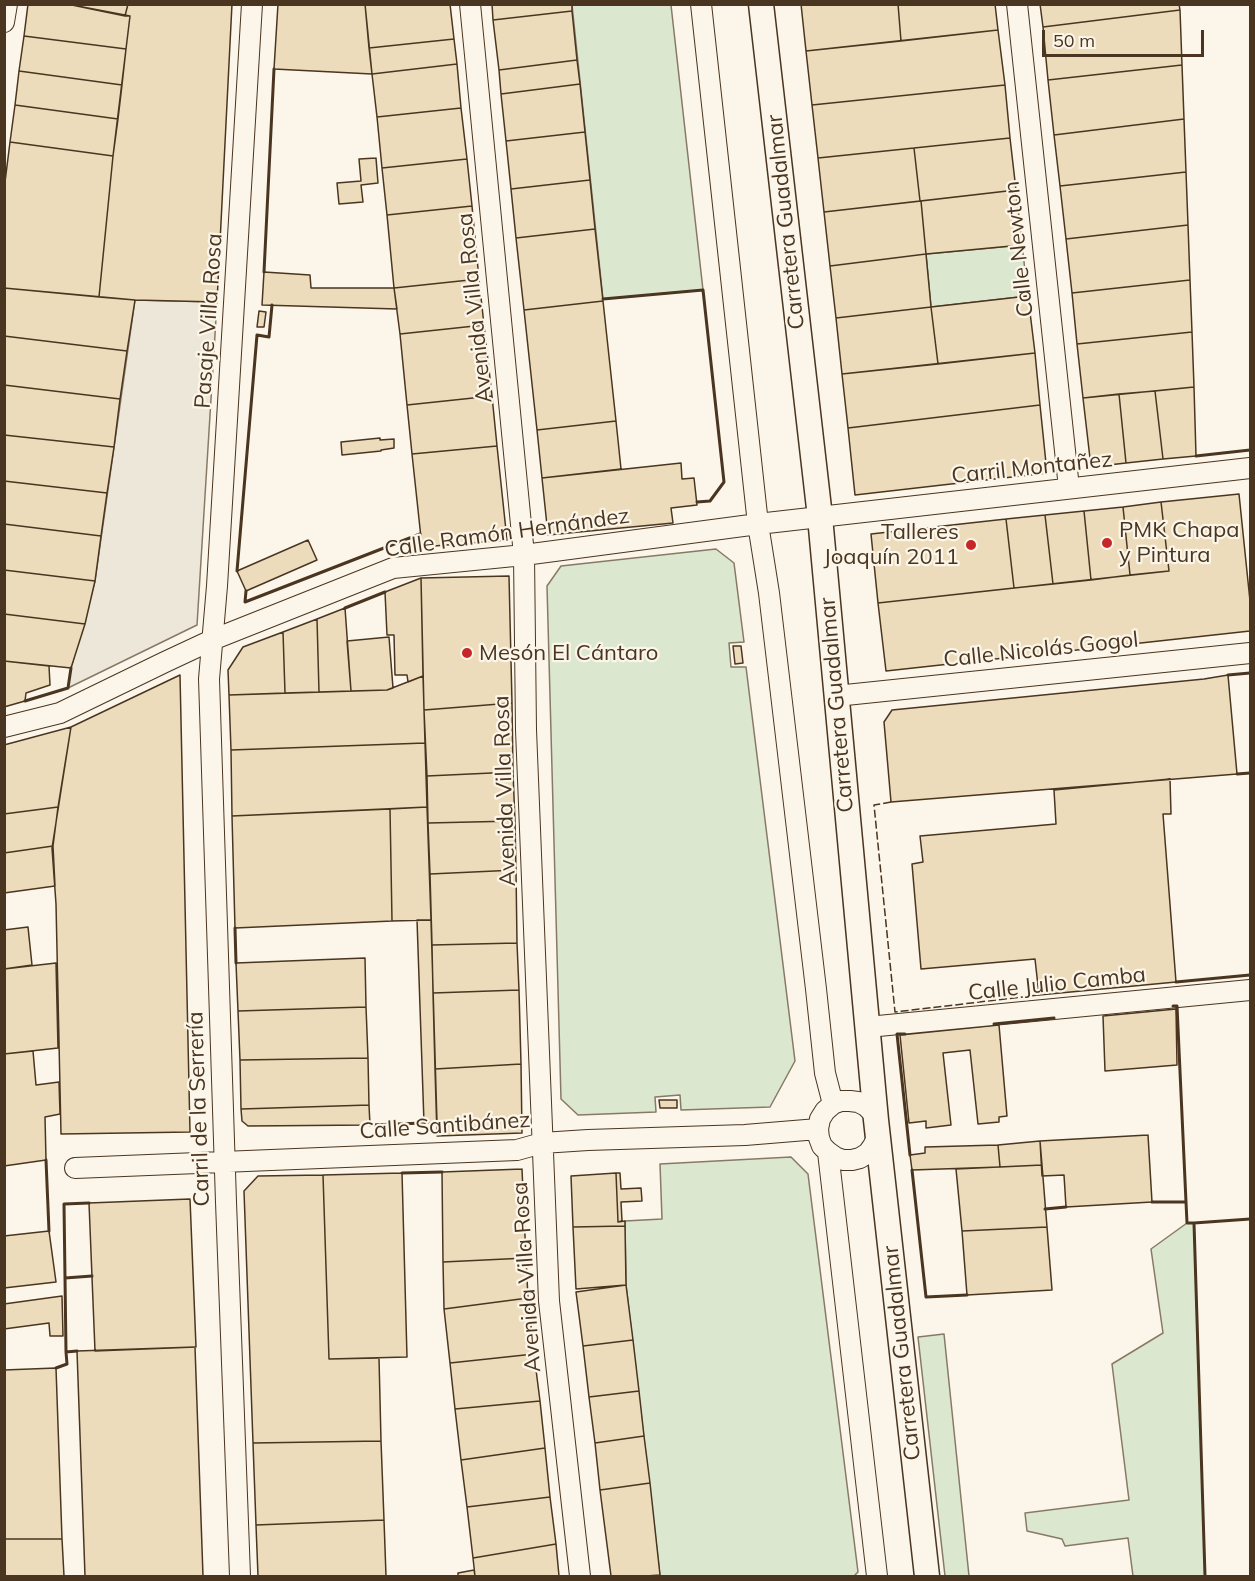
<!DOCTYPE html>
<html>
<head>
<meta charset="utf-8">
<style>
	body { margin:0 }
	#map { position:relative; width:1255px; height:1581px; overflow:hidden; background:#fbf6e9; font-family:Mulish,sans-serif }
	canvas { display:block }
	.frame { position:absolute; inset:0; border:6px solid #4a3520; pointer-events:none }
	.scale { position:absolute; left:1042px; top:30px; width:162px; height:27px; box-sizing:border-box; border:3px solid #4a3520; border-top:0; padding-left:8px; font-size:18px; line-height:21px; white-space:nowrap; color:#4a3520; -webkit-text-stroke:4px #fbf6e9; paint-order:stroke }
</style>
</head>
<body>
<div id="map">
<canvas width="1255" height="1581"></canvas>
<div class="frame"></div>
<div class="scale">50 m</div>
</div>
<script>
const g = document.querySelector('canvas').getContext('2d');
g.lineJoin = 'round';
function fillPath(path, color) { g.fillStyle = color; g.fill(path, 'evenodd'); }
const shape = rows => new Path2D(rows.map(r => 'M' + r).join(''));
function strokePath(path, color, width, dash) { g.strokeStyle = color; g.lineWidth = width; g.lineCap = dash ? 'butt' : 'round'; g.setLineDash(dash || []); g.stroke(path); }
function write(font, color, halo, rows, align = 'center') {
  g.font = font + ' Mulish,sans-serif'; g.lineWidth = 4.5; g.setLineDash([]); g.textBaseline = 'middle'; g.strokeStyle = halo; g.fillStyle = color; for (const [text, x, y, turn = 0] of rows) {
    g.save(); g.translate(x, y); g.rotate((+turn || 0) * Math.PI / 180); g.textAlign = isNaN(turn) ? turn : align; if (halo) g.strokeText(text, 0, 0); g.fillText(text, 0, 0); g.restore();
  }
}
const green = shape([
	[572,5,671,5,703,290,603,299,572,5],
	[1022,245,1028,296,931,307,926,254,1022,245],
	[716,549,734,563,744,642,729,643,731,667,746,667,795,1061,770,1107,681,1110,680,1095,655,1097,656,1112,578,1115,561,1099,547,586,561,566,716,549],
	[791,1157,808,1174,858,1572,854,1576,660,1576,626,1285,625,1221,662,1219,660,1164,791,1157],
	[1187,1223,1194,1223,1205,1576,1133,1576,1128,1538,1065,1546,1062,1539,1027,1531,1025,1513,1129,1500,1112,1364,1163,1333,1151,1249,1187,1223],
	[944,1334,969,1576,945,1576,918,1337,944,1334]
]);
fillPath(green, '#dce7d0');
strokePath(green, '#887966', 1.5);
const parking = shape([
	[135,300,217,302,197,625,68,688,71,668,95,581,135,300]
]);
fillPath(parking, '#ede7d9');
strokePath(parking, '#887966', 1.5);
const building = shape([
	[28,4,67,4,130,16,126,49,24,36,28,4],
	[67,4,128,4,125,16,67,4],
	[128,4,232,4,217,302,135,300,99,297,113,156,130,16,125,16,128,4],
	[278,4,365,4,372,74,274,69,278,4],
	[365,4,450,4,454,39,369,48,365,4],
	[492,4,572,4,572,11,493,20,492,4],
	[801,4,898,4,901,41,806,51,801,4],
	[898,4,995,4,998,30,901,41,898,4],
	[1040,4,1179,4,1180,10,1043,27,1040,4],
	[1180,10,1182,65,1048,80,1043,27,1180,10],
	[572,11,577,60,499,70,493,20,572,11],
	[998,30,1005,85,812,105,806,51,998,30],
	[24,36,126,49,122,85,19,71,24,36],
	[454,39,457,64,372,74,369,48,454,39],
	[577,60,580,84,501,94,499,70,577,60],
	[457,64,461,108,377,117,372,74,457,64],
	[1182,65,1184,119,1054,135,1048,80,1182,65],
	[19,71,122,85,118,119,15,105,19,71],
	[580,84,585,132,506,141,501,94,580,84],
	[1005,85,1010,138,818,158,812,105,1005,85],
	[15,105,118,119,113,156,10,142,15,105],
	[461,108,467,159,382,168,377,117,461,108],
	[1184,119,1186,172,1060,186,1054,135,1184,119],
	[585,132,590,180,511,189,506,141,585,132],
	[1010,138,1016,190,920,201,914,148,1010,138],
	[10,142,113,156,99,297,4,288,4,190,10,142],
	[914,148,920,201,824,212,818,158,914,148],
	[376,158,378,183,361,185,363,202,339,204,337,183,361,181,359,159,376,158],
	[467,159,472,206,387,215,382,168,467,159],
	[1186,172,1188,225,1066,239,1060,186,1186,172],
	[590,180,595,229,516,238,511,189,590,180],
	[1016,190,1022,245,926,254,921,201,1016,190],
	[921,201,926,254,830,266,824,212,921,201],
	[472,206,479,279,394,288,387,215,472,206],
	[1188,225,1190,280,1072,293,1066,239,1188,225],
	[595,229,603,301,524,310,516,238,595,229],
	[926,254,931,307,836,318,830,266,926,254],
	[264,272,310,275,311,288,394,288,397,309,262,305,264,272],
	[479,279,484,325,400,334,394,288,479,279],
	[1190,280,1192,332,1077,344,1072,293,1190,280],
	[4,288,135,300,127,351,4,336,4,288],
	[1028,296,1035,353,938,364,931,307,1028,296],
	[603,301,616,421,537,430,524,310,603,301],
	[931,307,938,364,842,374,836,318,931,307],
	[259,311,266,312,264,327,257,327,259,311],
	[484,325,492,396,407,405,400,334,484,325],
	[1192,332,1194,387,1083,398,1077,344,1192,332],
	[4,336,127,351,120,399,4,385,4,336],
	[1035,353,1040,405,848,428,842,374,1035,353],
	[4,385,120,399,114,447,4,435,4,385],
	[1194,387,1196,456,1163,459,1155,391,1194,387],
	[1155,391,1163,459,1126,463,1119,394,1155,391],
	[1119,394,1126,463,1091,467,1083,398,1119,394],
	[492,396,497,446,412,454,407,405,492,396],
	[1040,405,1047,473,855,495,848,428,1040,405],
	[616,421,621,469,542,478,537,430,616,421],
	[4,435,114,447,107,493,4,481,4,435],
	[380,438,380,440,394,439,394,448,381,450,381,451,342,455,341,442,380,438],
	[497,446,507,540,422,547,412,454,497,446],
	[681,463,682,479,694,478,697,505,671,508,673,523,548,535,542,478,681,463],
	[4,481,107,493,101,536,4,524,4,481],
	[1239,494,1250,601,1250,631,886,671,878,603,1169,571,1161,502,1239,494],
	[1161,502,1169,571,1130,575,1123,507,1161,502],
	[1123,507,1130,575,1091,580,1084,511,1123,507],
	[1084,511,1091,580,1053,584,1045,515,1084,511],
	[1045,515,1053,584,1014,588,1006,519,1045,515],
	[1006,519,1014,588,878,603,871,534,1006,519],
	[4,524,101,536,95,581,4,570,4,524],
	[308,540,317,560,246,591,237,571,308,540],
	[4,570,95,581,85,624,4,614,4,570],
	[509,576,512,703,424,710,421,578,509,576],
	[421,578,423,676,408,682,407,675,395,675,394,635,387,635,385,592,421,578],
	[345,608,351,691,319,692,317,619,345,608],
	[4,614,85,624,71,668,4,661,4,614],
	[317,619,319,692,285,693,283,632,317,619],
	[283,632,285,693,229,695,228,670,243,647,283,632],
	[389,637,393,688,387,690,351,691,347,641,389,637],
	[733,646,741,646,743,663,735,664,733,646],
	[4,661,49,666,50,685,26,693,25,701,4,707,4,661],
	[180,675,190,1132,61,1134,56,904,52,848,71,727,180,675],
	[1228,675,1237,774,891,802,884,722,892,710,1204,679,1228,675],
	[423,676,425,743,231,750,229,695,387,690,423,676],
	[512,703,513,772,427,776,424,710,512,703],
	[71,727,58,807,4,814,4,745,71,727],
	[425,743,427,807,232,816,231,750,425,743],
	[513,772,515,821,428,823,427,776,513,772],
	[1170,779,1171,814,1163,814,1176,982,1039,995,1035,959,921,969,912,864,923,862,920,836,1056,824,1054,790,1170,779],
	[58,807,53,846,4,853,4,814,58,807],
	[427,807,431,920,392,921,390,809,427,807],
	[390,809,392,921,235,928,232,816,390,809],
	[515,821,516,870,430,874,428,823,515,821],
	[53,846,55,886,4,893,4,853,53,846],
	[516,870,517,943,432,945,430,874,516,870],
	[417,920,431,920,437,1123,424,1123,417,920],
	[28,927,32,965,4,969,4,930,28,927],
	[517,943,519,990,433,993,432,945,517,943],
	[365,958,366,1007,238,1011,236,963,365,958],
	[56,963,58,1048,4,1054,4,969,56,963],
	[519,990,521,1064,435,1069,433,993,519,990],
	[366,1007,368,1058,240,1060,238,1011,366,1007],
	[1176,1009,1177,1065,1105,1071,1103,1016,1176,1009],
	[999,1025,1007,1116,999,1117,999,1122,978,1124,970,1050,943,1053,951,1125,926,1128,926,1121,909,1123,900,1035,999,1025],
	[33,1051,36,1085,59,1082,60,1114,45,1117,46,1160,4,1166,4,1054,33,1051],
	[368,1058,369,1105,241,1109,240,1060,368,1058],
	[521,1064,522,1133,437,1136,435,1069,521,1064],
	[659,1100,677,1100,677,1108,660,1108,659,1100],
	[369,1105,370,1125,248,1126,242,1121,241,1109,369,1105],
	[1148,1135,1152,1202,1066,1207,1064,1175,1042,1176,1040,1141,1148,1135],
	[1040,1141,1042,1165,1000,1167,998,1145,1040,1141],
	[998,1145,1000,1167,912,1170,910,1155,925,1153,925,1147,998,1145],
	[1042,1165,1047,1227,962,1231,956,1169,1042,1165],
	[522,1169,526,1258,443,1262,442,1172,522,1169],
	[402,1173,407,1357,329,1359,323,1175,402,1173],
	[616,1173,618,1222,625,1221,625,1226,573,1227,571,1176,616,1173],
	[616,1173,620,1173,621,1189,641,1188,642,1201,621,1202,622,1221,618,1222,616,1173],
	[323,1175,329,1359,379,1358,381,1441,253,1443,244,1191,258,1176,323,1175],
	[190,1199,196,1347,95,1351,89,1203,190,1199],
	[625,1226,626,1285,576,1289,573,1227,625,1226],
	[1047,1227,1052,1290,967,1295,962,1231,1047,1227],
	[49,1231,56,1282,4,1288,4,1236,49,1231],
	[526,1258,528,1298,444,1309,443,1262,526,1258],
	[626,1285,633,1340,583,1346,576,1292,626,1285],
	[62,1296,63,1336,50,1336,49,1323,4,1329,4,1304,62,1296],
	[528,1298,534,1354,450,1363,444,1309,528,1298],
	[633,1340,639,1391,589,1397,583,1346,633,1340],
	[195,1347,203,1576,85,1576,77,1351,195,1347],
	[534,1354,540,1401,455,1409,450,1363,534,1354],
	[56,1368,62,1539,4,1539,4,1370,56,1368],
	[639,1391,644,1436,595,1443,589,1397,639,1391],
	[540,1401,545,1448,461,1460,455,1409,540,1401],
	[644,1436,650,1483,600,1490,595,1443,644,1436],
	[381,1441,384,1520,256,1525,253,1443,381,1441],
	[545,1448,550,1497,467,1507,461,1460,545,1448],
	[650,1483,660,1575,646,1576,611,1576,600,1490,650,1483],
	[550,1497,556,1544,473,1558,467,1507,550,1497],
	[384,1520,386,1576,258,1576,256,1525,384,1520],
	[4,1539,62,1539,64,1576,4,1576,4,1539],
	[556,1544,559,1576,475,1576,473,1558,556,1544],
	[474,1570,475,1576,458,1576,458,1573,474,1570]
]);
fillPath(building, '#ecdcbc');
strokePath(building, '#4a3520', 1.5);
const minor = shape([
	[470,4,524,555,526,730,549,1301,580,1576],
	[701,4,758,524,769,593,816,989,825,1073,833,1104],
	[1017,4,1069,488],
	[4,22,7,4],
	[836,696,1250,653],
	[4,727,60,713,165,662,212,640,393,568,524,555,758,524,1250,468],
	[868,1027,1250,990],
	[876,1120,872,1112,866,1106,858,1102,850,1101,841,1101,833,1104,825,1111,820,1119,818,1129,819,1138,822,1146,828,1152,835,1157,843,1160,852,1160,860,1158,868,1153,873,1146,877,1138,878,1130],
	[828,1152,877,1576],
	[75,1168,517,1150,542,1143,588,1140,745,1135,818,1129],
	[240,1576,226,1202,209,679,217,586,252,4]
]);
const tertiary = shape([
	[761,4,820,517,876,1120,927,1576]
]);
strokePath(minor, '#4a3520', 22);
strokePath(tertiary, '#4a3520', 27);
strokePath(minor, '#fbf6e9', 20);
strokePath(tertiary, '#fbf6e9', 24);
strokePath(shape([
	[891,802,874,805,895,1012,1039,995]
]), '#4a3520', 1.5, [8, 3]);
strokePath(shape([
	[264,272,274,69],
	[603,299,703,290,724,482,710,501,697,502],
	[1196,456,1250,450],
	[237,571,257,335,269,337,272,305],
	[246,591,245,602,420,534],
	[345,608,385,592],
	[1228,675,1250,673],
	[25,701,68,688,71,668],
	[1237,774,1250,773],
	[235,928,236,963],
	[1176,982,1250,975],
	[994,1024,1054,1018],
	[905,1034,897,1034,910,1155],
	[370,1125,424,1123],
	[46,1160,49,1231],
	[912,1170,926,1297,967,1295],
	[402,1173,442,1172],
	[1152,1202,1186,1202,1177,1006,1173,1006],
	[1186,1202,1187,1223,1194,1223],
	[89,1203,64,1204,65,1278,92,1276],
	[1045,1209,1066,1207],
	[65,1278,66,1352,77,1351],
	[56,1368,67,1364,66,1352],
	[1205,1576,1194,1223,1250,1219]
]), '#4a3520', 3);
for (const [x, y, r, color] of [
	[1107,543,6,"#c62828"],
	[971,545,6,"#c62828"],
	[467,653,6,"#c62828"]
]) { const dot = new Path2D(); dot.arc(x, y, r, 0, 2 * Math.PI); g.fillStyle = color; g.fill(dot); strokePath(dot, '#fbf6e9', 2); }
write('22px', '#4a3520', '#fbf6e9', [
	["Carretera Guadalmar",786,222,-96],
	["Calle Newton",1019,249,-96],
	["Avenida Villa Rosa",475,308,-96],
	["Pasaje Villa Rosa",209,321,-86],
	["Carril Montañez",1032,468,-6],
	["Calle Ramón Hernández",507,533,-8],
	["Calle Nicolás Gogol",1041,650,-6],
	["Carretera Guadalmar",837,705,-95],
	["Avenida Villa Rosa",505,791,-92],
	["Calle Julio Camba",1057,984,-6],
	["Carril de la Serrería",199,1109,-92],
	["Calle Santibánez",445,1126,-4],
	["Avenida Villa Rosa",527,1277,-94],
	["Carretera Guadalmar",902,1353,-96]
]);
write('22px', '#4a3520', '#fbf6e9', [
	["PMK Chapa",1119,530],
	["y Pintura",1119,555],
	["Talleres",959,532,"right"],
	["Joaquín 2011",959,557,"right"],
	["Mesón El Cántaro",479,653]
], 'left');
</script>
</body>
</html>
